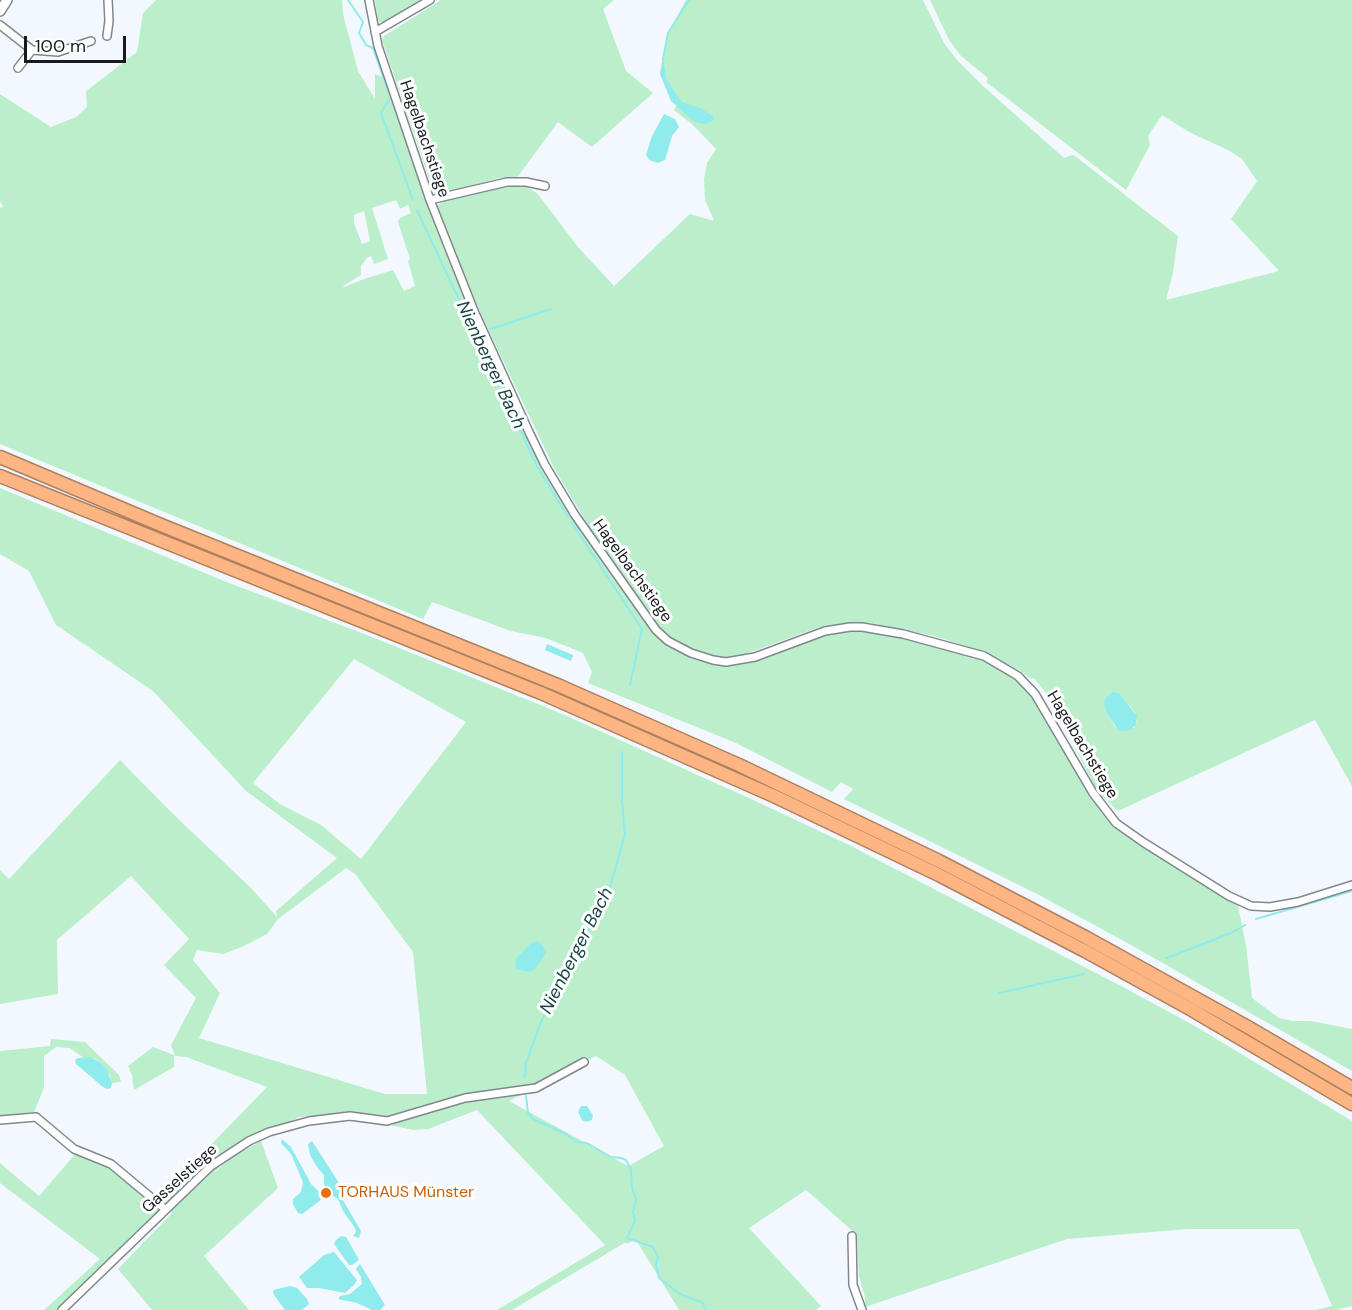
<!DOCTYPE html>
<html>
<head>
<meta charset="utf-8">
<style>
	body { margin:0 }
	#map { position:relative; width:1352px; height:1310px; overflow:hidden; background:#f3f8ff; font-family:"DM Sans",sans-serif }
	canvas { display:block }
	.scale { position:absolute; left:24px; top:36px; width:102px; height:27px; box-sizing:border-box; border:3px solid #181b1e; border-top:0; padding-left:8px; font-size:18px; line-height:21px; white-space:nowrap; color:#181b1e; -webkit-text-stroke:4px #fff; paint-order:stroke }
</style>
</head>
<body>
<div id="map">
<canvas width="1352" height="1310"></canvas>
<div class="scale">100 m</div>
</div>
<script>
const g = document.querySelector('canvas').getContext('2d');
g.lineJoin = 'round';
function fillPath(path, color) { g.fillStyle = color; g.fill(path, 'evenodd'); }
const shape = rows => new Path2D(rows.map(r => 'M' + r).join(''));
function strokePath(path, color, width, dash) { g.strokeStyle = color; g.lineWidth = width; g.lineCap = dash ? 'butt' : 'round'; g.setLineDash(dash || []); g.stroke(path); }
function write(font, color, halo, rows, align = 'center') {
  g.font = font + ' "DM Sans",sans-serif'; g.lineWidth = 6; g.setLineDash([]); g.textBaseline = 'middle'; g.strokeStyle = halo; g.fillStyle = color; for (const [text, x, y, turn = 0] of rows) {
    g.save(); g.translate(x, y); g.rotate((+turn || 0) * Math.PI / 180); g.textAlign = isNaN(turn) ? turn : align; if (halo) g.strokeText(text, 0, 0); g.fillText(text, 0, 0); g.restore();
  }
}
fillPath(shape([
	[156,0,342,0,343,14,358,71,375,99,375,74,387,79,425,196,462,293,536,453,656,630,691,653,739,661,801,638,862,627,970,652,1022,680,1093,793,1116,823,1237,901,1246,945,1252,998,1279,1018,1292,1021,1311,1021,1352,1029,1352,1071,1131,945,1039,895,844,799,853,789,841,782,832,792,736,743,588,683,592,672,583,653,546,638,511,631,432,602,423,619,0,444,0,208,3,207,0,201,0,94,51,127,76,117,87,107,86,91,137,52,143,13],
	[396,200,400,209,408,205,411,213,400,218,398,222,410,259,408,261,415,286,404,291,393,270,364,279,344,287,343,286,361,275,361,266,367,258,371,256,374,264,388,259,372,208],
	[364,211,370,241,362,244,354,223,354,215],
	[375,0,420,0,383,23,378,21],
	[441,0,614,0,603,9,626,71,653,93,592,147,558,122,516,179,499,178,445,193,434,193,382,40,384,36],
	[686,0,923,0,944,43,957,60,983,86,1064,158,1072,155,1075,156,1178,236,1173,273,1166,300,1279,271,1231,219,1257,181,1242,159,1230,151,1189,132,1162,115,1148,136,1150,145,1126,190,986,82,988,78,961,56,949,40,930,0,1352,0,1352,786,1315,720,1118,811,1097,791,1049,697,1034,678,1031,679,1019,670,982,651,934,636,871,623,855,622,820,627,737,657,713,657,686,649,661,632,623,583,555,470,485,323,455,255,437,205,447,200,501,186,525,186,537,193,578,247,614,286,690,214,714,221,705,200,704,179,707,163,716,149,693,125,674,110,677,105,660,74,668,33],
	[1119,694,1134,711,1137,721,1134,728,1116,728,1107,714],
	[0,488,224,581,367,635,560,713,751,799,849,845,1121,986,1195,1026,1314,1098,1352,1121,1352,1306,1337,1310,1315,1310,1332,1306,1299,1229,1188,1229,1067,1239,865,1307,865,1297,859,1277,857,1235,806,1190,749,1228,821,1306,816,1310,679,1310,636,1240,626,1244,626,1242,512,1310,497,1310,605,1245,477,1110,428,1129,413,1130,390,1125,392,1119,356,1113,299,1117,228,1158,212,1175,229,1159,261,1141,278,1188,204,1256,249,1310,152,1310,118,1269,172,1213,162,1195,267,1087,186,1057,175,1056,171,1045,196,998,164,965,189,939,131,876,57,940,58,994,0,1004,0,870,9,879,120,760,170,811,252,889,277,917,276,911,337,858,246,791,153,691,56,625,29,571,0,554],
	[354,659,466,722,361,859,321,825,280,804,253,783],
	[346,868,355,874,413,952,427,1094,385,1094,199,1038,220,993,193,960,197,950,223,954,242,947,267,934,278,919],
	[596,1056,625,1075,664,1146,628,1166,509,1101],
	[51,1039,85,1042,119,1075,121,1082,112,1083,110,1076,100,1062,94,1058,84,1058,70,1048,56,1047,44,1056,44,1088,34,1112,0,1116,0,1051,50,1046],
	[153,1047,174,1055,174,1067,134,1090,132,1075,128,1066],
	[76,1153,100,1162,168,1213,108,1262,59,1310,44,1310,100,1259,0,1183,0,1163,39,1196]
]), '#bbefcb');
fillPath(shape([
	[663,56,666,79,682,102,700,108,714,117,714,120,705,124,695,122,671,101,660,74],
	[664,114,675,119,679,127,672,136,665,160,658,163,649,160,646,155,652,136],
	[547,644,573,655,571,661,545,650],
	[1112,692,1119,693,1137,716,1136,725,1130,730,1119,731,1107,714,1104,704,1105,699],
	[537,941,541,944,546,952,539,964,531,972,515,969,516,959,530,944],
	[90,1057,100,1062,106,1068,112,1083,111,1088,107,1089,103,1087,76,1064,75,1060,78,1058],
	[581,1106,587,1106,593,1115,592,1120,586,1122,582,1120,578,1112],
	[282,1139,291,1147,311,1184,319,1192,318,1194,321,1200,302,1214,298,1213,293,1204,293,1199,301,1192,303,1182,291,1154,281,1143],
	[312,1141,339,1183,340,1195,361,1231,359,1238,353,1236,356,1232,355,1228,343,1211,338,1199,330,1194,324,1184,324,1175,317,1167,310,1155,308,1144],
	[341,1236,346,1237,358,1258,359,1260,352,1265,349,1265,334,1244,336,1240],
	[334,1252,357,1280,354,1285,345,1293,319,1288,307,1288,299,1277,324,1255],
	[360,1264,385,1305,380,1310,372,1310,357,1303,338,1299,340,1296,350,1294,362,1284,361,1277,356,1269],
	[290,1286,297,1288,307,1299,309,1304,302,1310,285,1310,274,1295,273,1290]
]), '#8febec');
strokePath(shape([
	[348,0,363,22,359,33,366,45,373,48,388,91],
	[663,59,668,33,689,0],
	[389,99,381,113,413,200],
	[417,210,521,432,538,468,568,517],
	[491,329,551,309],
	[572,523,642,629,630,685],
	[1256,919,1352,891],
	[1167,958,1231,933,1245,925],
	[999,993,1084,974],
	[525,1078,526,1063,540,1024,584,937,607,898,625,834,622,800,622,752],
	[526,1096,528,1113,533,1119,566,1134,576,1142,587,1143,611,1157,621,1158,626,1160,631,1170,632,1188,636,1199,633,1211,635,1221,627,1238,653,1247,658,1258,656,1264,659,1278,680,1294,703,1303,705,1310]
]), '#8febec', 2);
const street = shape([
	[369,0,378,46,430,200,474,311,529,432,545,465,575,515,656,630,668,641,691,653,713,660,726,662,755,657,825,631,850,627,862,627,903,634,984,656,1018,676,1035,694,1093,793,1116,823,1143,842,1229,896,1251,906,1270,907,1298,902,1352,885],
	[0,25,32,50,58,52,91,41],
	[375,32,430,0],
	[107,36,109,21,108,0],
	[18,68,32,50],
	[430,200,507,182,526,182,545,186],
	[0,1120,36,1117,74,1149,111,1164,165,1209],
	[852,1236,853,1285,862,1310],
	[62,1310,211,1166,249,1141,269,1132,309,1121,350,1116,387,1121,465,1098,536,1088,584,1062]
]);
const secondary = shape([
	[0,11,7,0]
]);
const highway = shape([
	[0,457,161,525,560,686,739,765,939,861,1087,938,1246,1026,1352,1088],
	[0,476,541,693,776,797,939,875,1085,951,1192,1010,1352,1104]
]);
strokePath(street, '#81868f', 10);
strokePath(secondary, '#81868f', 12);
strokePath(highway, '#ad8060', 15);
strokePath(street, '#fff', 7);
strokePath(secondary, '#fff', 9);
strokePath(highway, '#fdb683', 12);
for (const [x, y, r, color] of [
	[326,1193,6,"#e8710a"]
]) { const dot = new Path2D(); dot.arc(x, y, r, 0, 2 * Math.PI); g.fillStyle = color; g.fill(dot); strokePath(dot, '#fff', 2); }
write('16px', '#181b1e', '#fff', [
	["Hagelbachstiege",424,139,71],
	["Hagelbachstiege",632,571,54],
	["Hagelbachstiege",1082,745,59],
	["Gasselstiege",180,1179,-42]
]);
write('16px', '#c56008', '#fff', [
	["TORHAUS Münster",338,1193]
], 'left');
write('italic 18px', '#1a4545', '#fff', [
	["Nienberger Bach",490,365,65],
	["Nienberger Bach",577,951,-63]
]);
</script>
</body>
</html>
